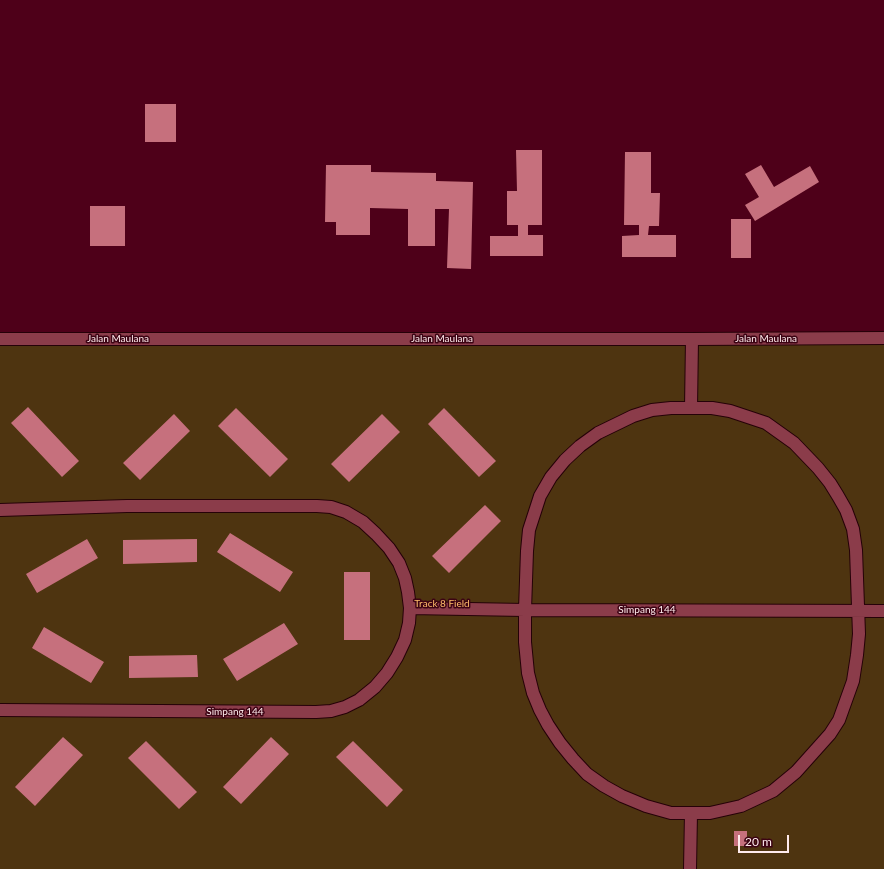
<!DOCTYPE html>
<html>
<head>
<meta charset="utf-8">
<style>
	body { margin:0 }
	#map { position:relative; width:884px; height:869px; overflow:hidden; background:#4e0019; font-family:Lato,sans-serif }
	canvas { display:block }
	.scale { position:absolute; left:738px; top:835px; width:51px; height:18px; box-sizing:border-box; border:2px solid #ffebed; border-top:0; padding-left:5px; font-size:12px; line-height:14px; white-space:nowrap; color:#ffebed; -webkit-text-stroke:3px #3c0313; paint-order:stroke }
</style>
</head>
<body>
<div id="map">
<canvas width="884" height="869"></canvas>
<div class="scale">20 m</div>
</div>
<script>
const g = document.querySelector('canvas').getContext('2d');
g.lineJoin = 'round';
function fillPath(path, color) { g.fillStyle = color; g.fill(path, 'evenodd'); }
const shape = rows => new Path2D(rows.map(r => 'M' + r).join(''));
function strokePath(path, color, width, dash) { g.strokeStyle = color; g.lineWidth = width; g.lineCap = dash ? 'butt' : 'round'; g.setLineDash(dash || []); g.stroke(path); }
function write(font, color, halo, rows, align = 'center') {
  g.font = font + ' Lato,sans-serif'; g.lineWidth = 3; g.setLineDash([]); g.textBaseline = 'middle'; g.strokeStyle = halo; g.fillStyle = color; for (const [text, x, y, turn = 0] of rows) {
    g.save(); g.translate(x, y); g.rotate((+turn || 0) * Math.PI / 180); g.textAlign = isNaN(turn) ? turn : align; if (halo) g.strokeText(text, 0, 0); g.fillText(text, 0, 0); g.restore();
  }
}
fillPath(shape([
	[884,338,884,869,0,869,0,339]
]), '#4e3410');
fillPath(shape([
	[145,104,176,104,176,142,145,142],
	[516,150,542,150,542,225,528,225,528,235,543,235,543,256,490,256,490,236,518,236,518,225,507,225,507,191,517,191],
	[625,152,651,152,651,193,660,193,659,226,649,226,648,235,676,235,676,257,622,257,622,236,639,235,639,225,624,225],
	[326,165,371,165,371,172,436,173,436,181,473,182,471,269,447,268,449,209,435,209,435,246,408,246,408,209,370,208,370,235,336,235,336,222,325,222],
	[761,165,774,187,810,166,819,182,755,221,745,205,759,197,745,174],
	[90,206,125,206,125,246,90,246],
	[731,219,751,219,751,258,731,258],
	[28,407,79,461,62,477,11,423],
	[236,408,288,459,270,477,218,426],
	[444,408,496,461,479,477,428,424],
	[174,414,190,431,140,480,123,463],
	[382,414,400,432,349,482,331,464],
	[485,505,501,521,449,573,432,556],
	[230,533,293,572,280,592,217,552],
	[87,539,98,558,37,593,26,574],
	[197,539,197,562,123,564,123,540],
	[344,572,370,572,370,640,344,640],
	[284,623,298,644,237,681,223,659],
	[44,627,104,662,91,683,32,648],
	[197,655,198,677,129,678,129,656],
	[63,737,83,755,35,806,15,787],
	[271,737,289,754,241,804,223,787],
	[146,741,197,792,179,809,128,758],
	[353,741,403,790,387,807,336,757],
	[734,831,747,831,747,846,734,846]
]), '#c6707d');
const minor = shape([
	[671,408,712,408,730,411,766,423,794,443,818,468,830,483,838,496,846,510,853,529,856,550,859,634,857,655,853,681,839,720,830,734,796,772,773,791,741,806,710,813,671,813,646,806,622,796,604,786,587,774,573,759,560,743,548,725,540,710,533,693,528,673,525,642,525,610,527,551,529,530,540,496,551,477,565,460,580,446,598,433,633,416,652,410,671,408],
	[691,408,692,339],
	[0,510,127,506,317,506,331,507,346,512,363,522,376,534,389,548,399,563,405,578,408,592,410,608,409,623,405,640,397,657,387,673,375,687,359,700,345,707,331,711,316,712,0,710],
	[410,608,525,610,884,611],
	[690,869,691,813]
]);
const secondary = shape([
	[0,339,692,339,884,338]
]);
strokePath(minor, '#250108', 14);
strokePath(secondary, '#250108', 14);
strokePath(minor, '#8b3c4a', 12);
strokePath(secondary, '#8b3c4a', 12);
write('10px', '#ffebed', '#3c0313', [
	["Jalan Maulana",118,339],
	["Jalan Maulana",442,339],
	["Jalan Maulana",766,339],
	["Simpang 144",647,610],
	["Simpang 144",235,712]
]);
write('10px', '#ffbd6a', '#3c0313', [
	["Track 8 Field",442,604]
]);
</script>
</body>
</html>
